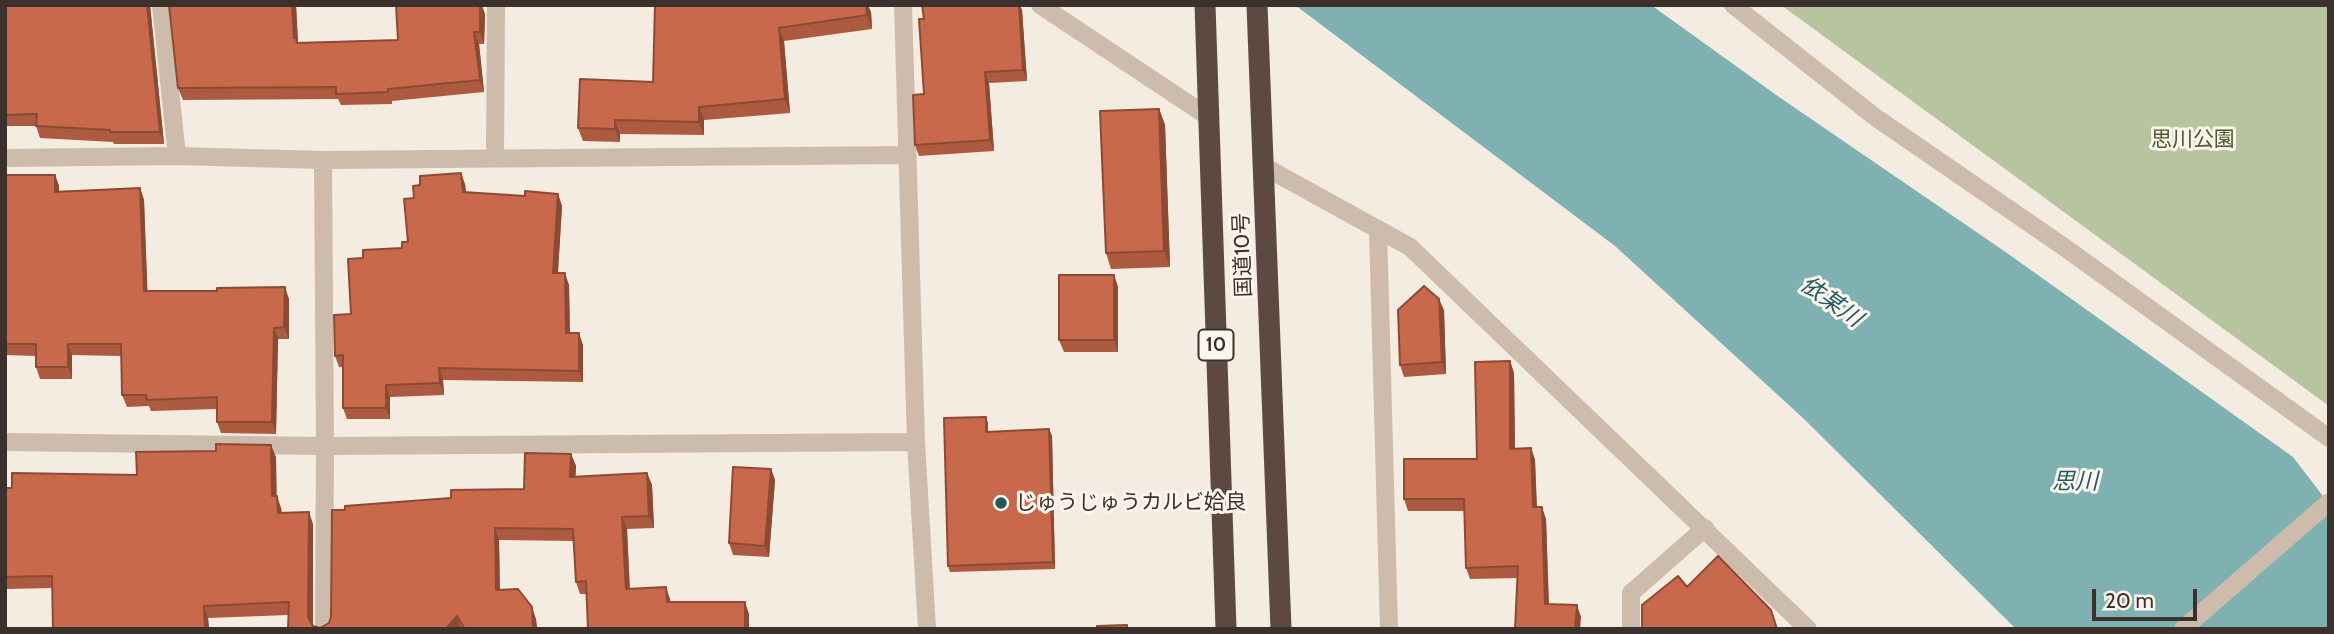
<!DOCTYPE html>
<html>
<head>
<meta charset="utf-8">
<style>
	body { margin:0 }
	#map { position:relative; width:2334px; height:634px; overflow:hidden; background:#f4ebe1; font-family:Cabin,sans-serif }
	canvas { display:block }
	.frame { position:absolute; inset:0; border:7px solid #3b302b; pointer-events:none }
	.scale { position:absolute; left:2092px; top:589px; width:105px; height:32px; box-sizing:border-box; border:4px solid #3b302b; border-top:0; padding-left:9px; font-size:21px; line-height:24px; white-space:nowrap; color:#3b302b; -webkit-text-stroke:5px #fbf5ee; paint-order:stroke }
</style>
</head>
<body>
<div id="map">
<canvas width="2334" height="634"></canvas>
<div class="frame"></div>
<div class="scale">20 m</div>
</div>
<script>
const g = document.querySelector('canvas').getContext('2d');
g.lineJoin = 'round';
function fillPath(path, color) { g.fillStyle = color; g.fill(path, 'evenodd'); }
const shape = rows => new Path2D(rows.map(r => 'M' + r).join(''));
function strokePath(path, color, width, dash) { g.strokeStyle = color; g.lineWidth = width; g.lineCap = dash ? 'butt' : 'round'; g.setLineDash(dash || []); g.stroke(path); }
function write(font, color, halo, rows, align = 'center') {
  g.font = font + ' Cabin,"Noto Sans JP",sans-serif'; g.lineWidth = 6; g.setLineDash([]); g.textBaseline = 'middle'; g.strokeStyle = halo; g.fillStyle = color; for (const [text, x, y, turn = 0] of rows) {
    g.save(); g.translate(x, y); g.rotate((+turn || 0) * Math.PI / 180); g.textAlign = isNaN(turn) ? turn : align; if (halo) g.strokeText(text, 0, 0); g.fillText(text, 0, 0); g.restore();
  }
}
fillPath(shape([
	[1781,5,2329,5,2329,406]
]), '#b8c4a0');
fillPath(shape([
	[1295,5,1651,5,1779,97,2007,253,2293,457,2329,504,2329,629,2016,629,1803,418,1615,246]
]), '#7fb0b2');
strokePath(shape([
	[161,5,177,156],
	[903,5,916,442,927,629],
	[1040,5,1207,116],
	[1733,5,1875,117,2064,247,2329,438],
	[495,157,496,5],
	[5,158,177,156,323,160,907,155],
	[323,160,325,446,324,629],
	[1265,167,1410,247,1808,629],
	[1378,229,1389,629],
	[5,442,325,446,916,442],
	[1631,629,1631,593,1705,528],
	[2183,629,2329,502]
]), '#cdbbac', 18);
strokePath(shape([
	[1205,5,1226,629],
	[1257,5,1281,629]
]), '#5c4a42', 21);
fillPath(shape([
	[5,5,150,5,164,144,114,144,113,142,40,138,36,126,5,126],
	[169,5,296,5,298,43,398,40,485,14,484,44,479,44,484,92,392,101,392,104,341,105,338,99,183,100,178,88],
	[655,5,871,12,872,29,784,41,790,113,704,120,704,135,620,134,620,142,583,141,578,128,653,82],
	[1022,10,1027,81,989,83,994,151,919,156,915,145,924,94],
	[1159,109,1165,125,1170,267,1111,269,1106,253],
	[5,175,55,175,59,186,59,191,140,188,144,200,147,291,289,299,289,339,278,339,276,434,221,433,217,422,217,409,151,411,149,406,127,407,122,395,121,356,72,355,72,379,40,379,36,367,36,356,5,355],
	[465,184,466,192,525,196,558,194,562,206,558,273,569,285,570,333,583,345,583,382,443,380,444,395,390,397,390,419,347,419,343,408,343,367,339,367,335,356,351,314,363,258,402,248,408,242,414,198],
	[1114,275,1118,287,1118,352,1064,352,1059,340],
	[1444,310,1446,374,1404,377,1400,365],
	[1510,361,1514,373,1515,449,1531,448,1535,460,1537,507,1546,519,1549,604,1581,617,1515,629,1518,578,1470,579,1466,568,1464,511,1408,511,1404,499,1477,459],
	[988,423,988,432,1049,429,1052,436,1055,569,950,572,948,566],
	[571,454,576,466,575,477,647,473,652,485,654,528,627,529,630,589,670,599,670,602,749,614,749,629,588,629,586,594,580,594,576,582,574,541,499,540,500,590,536,619,537,629,288,629,288,615,208,618,209,629,53,629,52,588,7,589,5,584,5,488,137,475,276,457,276,496,281,508,282,513,313,524,313,626,320,628,329,623,331,617,345,510,451,498,524,489],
	[771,469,775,480,769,557,733,555,729,543]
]), '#ac5a40');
fillPath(shape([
	[147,5,150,5,164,144,160,132],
	[292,5,296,5,298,42,301,50,294,38],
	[480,5,482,5,485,14,484,44,480,32],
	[866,5,868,5,871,12,872,29,867,15],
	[1019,5,1020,5,1022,10,1027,81,1023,70],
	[779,28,784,41,790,113,785,99],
	[474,32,479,44,484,92,480,80],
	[985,72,989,83,994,151,990,140],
	[699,107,704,120,704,135,699,122],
	[1159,109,1165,125,1170,267,1164,251],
	[615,120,620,134,620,142,615,129],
	[461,173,465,184,467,204,463,192],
	[55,175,59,186,59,203,55,192],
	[140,188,144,200,148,303,144,291],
	[558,194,562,206,557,285,553,273],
	[565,273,569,285,570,345,566,333],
	[1114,275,1118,287,1118,352,1114,340],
	[285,287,289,299,289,339,284,327],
	[1439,299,1444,310,1446,374,1442,362],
	[274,328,278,339,276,434,272,422],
	[579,333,583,345,583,382,579,371],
	[68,344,72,355,72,379,68,367],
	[1510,361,1514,373,1515,461,1510,449],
	[439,368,443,380,444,395,440,383],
	[386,385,390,397,390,419,386,408],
	[986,417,988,423,988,438,986,432],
	[1049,429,1052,436,1055,569,1053,562],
	[271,445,276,457,277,508,272,496],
	[1531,448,1535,460,1537,519,1533,507],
	[571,454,576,466,575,489,570,477],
	[771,469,775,480,769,557,765,546],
	[647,473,652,485,654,528,649,516],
	[277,496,281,508,282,525,278,513],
	[1542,507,1546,519,1549,616,1545,604],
	[309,512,313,524,313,629,308,617],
	[622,517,627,529,630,601,626,589],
	[495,528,499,540,500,603,496,590],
	[666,587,670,599,671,614,667,602],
	[745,602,749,614,749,629,745,629],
	[1577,605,1581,617,1580,629,1575,629],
	[204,606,208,618,209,629,205,629],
	[532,607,536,619,537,629,533,629],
	[457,616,461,629,446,629]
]), '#8c4a34');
const building = shape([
	[5,5,147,5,160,132,110,132,110,130,36,126,37,114,5,115,5,5],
	[169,5,292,5,294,38,296,38,297,43,398,40,396,5,480,5,480,32,474,32,480,80,388,89,388,92,336,94,336,87,178,88,169,5],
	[655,5,866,5,867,15,779,28,785,99,699,107,699,122,615,120,615,129,578,128,580,79,653,82,655,5],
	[922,5,1019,5,1023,70,985,72,990,140,915,145,913,95,924,94,919,19,924,19,922,5],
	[1159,109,1164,251,1106,253,1100,111,1159,109],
	[461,173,463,192,525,196,525,191,558,194,553,273,565,273,566,333,579,333,579,371,439,368,440,383,386,385,386,408,343,408,343,355,335,356,334,315,351,314,348,259,363,258,363,250,402,248,402,242,408,242,404,199,414,198,413,186,420,185,420,176,461,173],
	[5,175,55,175,55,192,140,188,144,291,217,291,217,288,285,287,284,327,274,328,272,422,217,422,217,397,147,400,146,395,122,395,121,344,68,344,68,367,36,367,36,344,5,344,5,175],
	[1059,275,1114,275,1114,340,1059,340,1059,275],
	[1424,286,1439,299,1442,362,1400,365,1398,310,1424,286],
	[1510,361,1510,449,1531,448,1533,507,1542,507,1545,604,1577,605,1575,629,1515,629,1518,566,1466,568,1464,499,1404,499,1404,459,1477,459,1475,362,1510,361],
	[986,417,986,432,1049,429,1053,562,948,566,944,418,986,417],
	[216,444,271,445,272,496,277,496,278,513,309,512,308,617,313,626,320,628,329,623,331,617,332,510,345,510,345,506,451,498,451,490,524,489,525,453,571,454,570,477,647,473,649,516,622,517,626,589,666,587,667,602,745,602,745,629,588,629,586,581,576,582,573,529,495,528,496,590,518,589,532,607,533,629,465,629,457,616,446,629,288,629,289,602,204,606,205,629,53,629,52,576,5,577,5,488,12,488,12,473,137,475,136,452,216,451,216,444],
	[733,467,771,469,765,546,729,543,733,467],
	[1718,556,1771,610,1777,629,1642,629,1642,605,1678,576,1687,587,1718,556],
	[1127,625,1127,629,1097,629,1097,626,1127,625]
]);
fillPath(building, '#c8694b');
strokePath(building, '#8c4a34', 2);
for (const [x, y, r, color] of [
	[1001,503,7,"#1f5a5e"]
]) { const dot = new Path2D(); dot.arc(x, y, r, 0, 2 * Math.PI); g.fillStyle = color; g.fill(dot); strokePath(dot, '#fbf5ee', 2.5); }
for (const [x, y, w] of [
	[1216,345,35]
]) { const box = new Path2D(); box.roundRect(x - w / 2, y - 15.5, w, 31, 5); g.fillStyle = '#fbf5ee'; g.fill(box); strokePath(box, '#3b302b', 2); }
write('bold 19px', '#3b302b', null, [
	["10",1216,345]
]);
write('21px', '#4a5a2e', '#fbf5ee', [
	["思川公園",2193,140]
]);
write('21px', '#3b302b', '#fbf5ee', [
	["国道10号",1243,255,-92]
]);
write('21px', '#3b302b', '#fbf5ee', [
	["じゅうじゅうカルビ姶良",1015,503]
], 'left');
write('italic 23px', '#1f5a5e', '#fbf5ee', [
	["依某川",1831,302,35],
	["思川",2075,482]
]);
</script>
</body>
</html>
